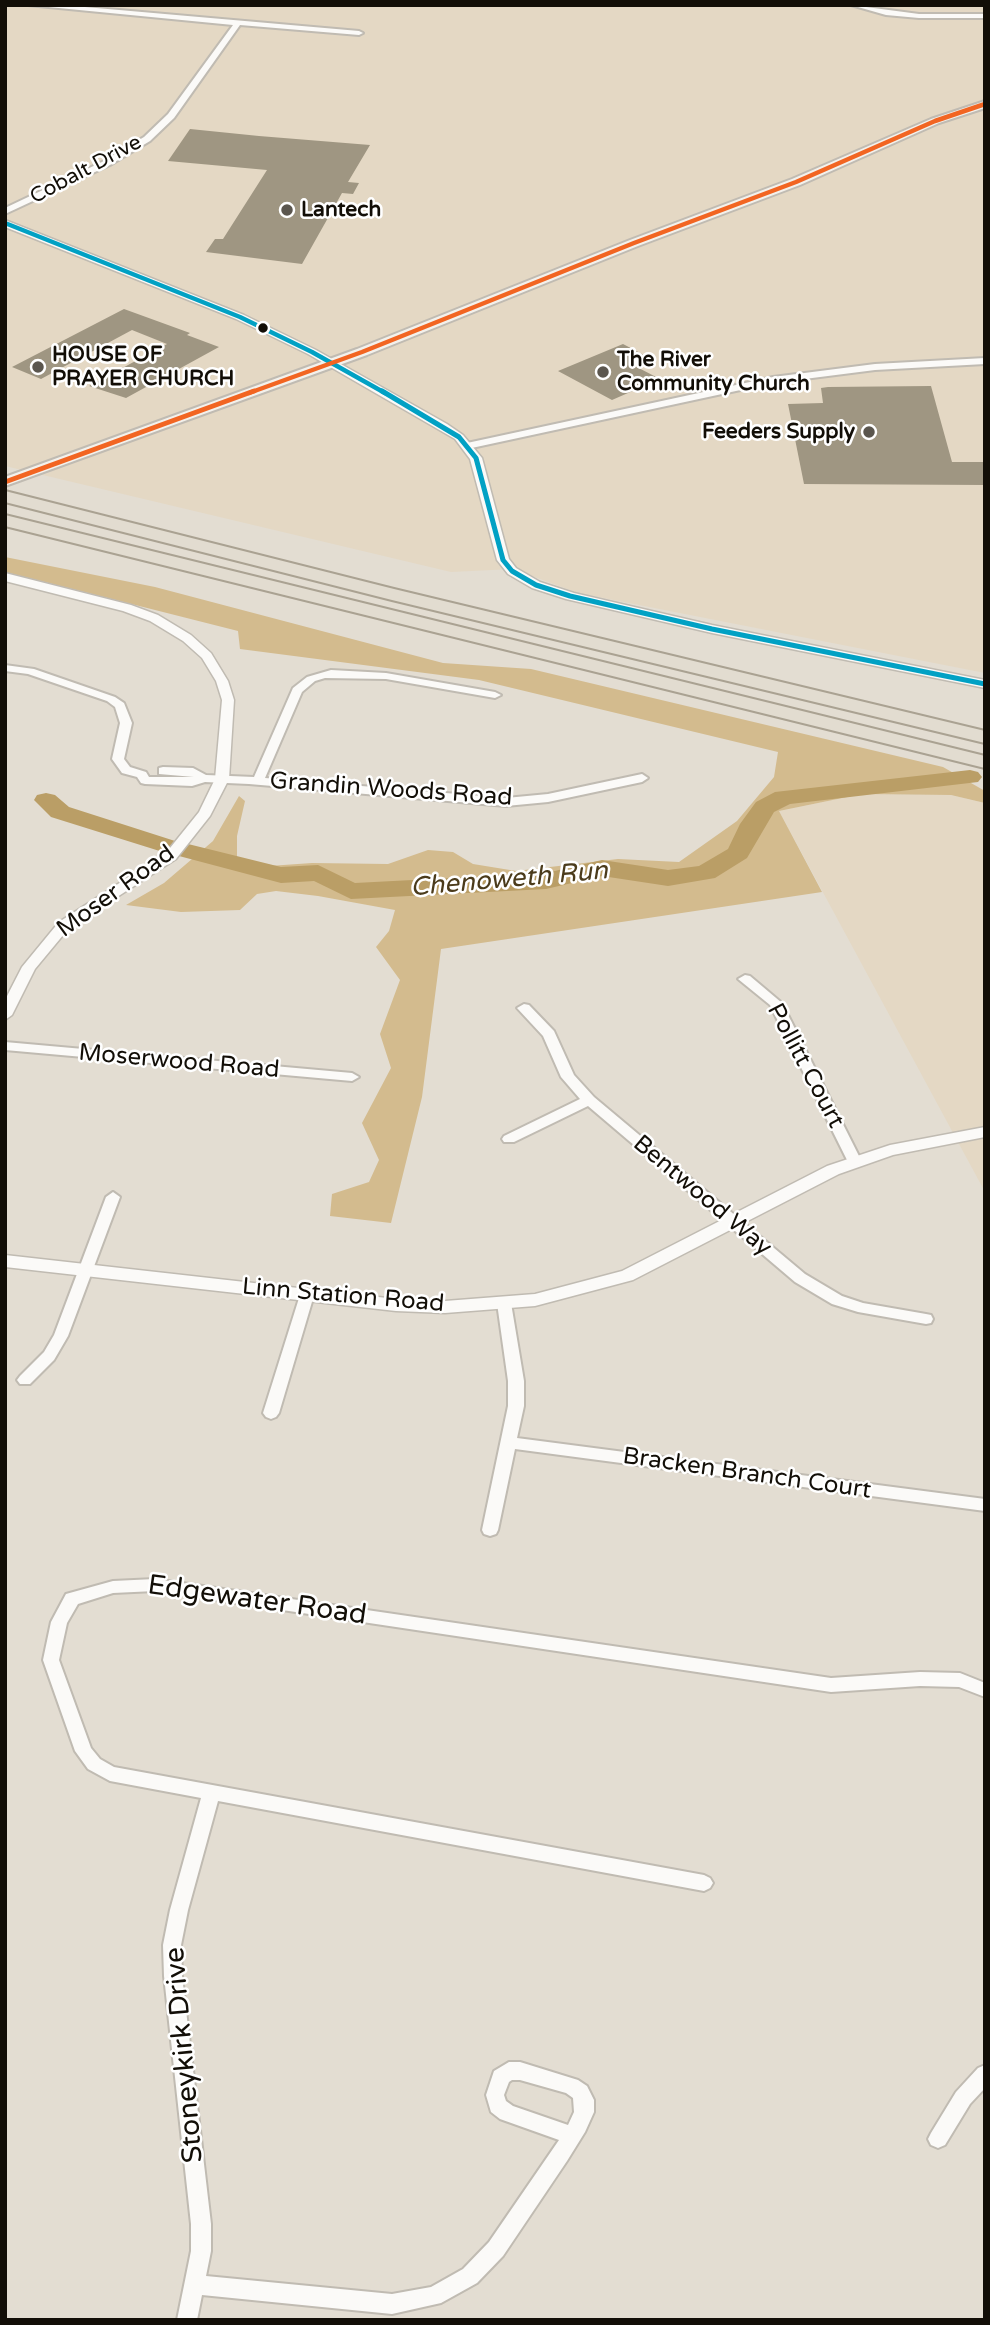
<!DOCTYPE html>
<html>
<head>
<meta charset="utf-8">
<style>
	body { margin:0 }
	#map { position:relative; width:990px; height:2325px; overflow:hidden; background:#e3ddd2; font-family:"Varela Round",sans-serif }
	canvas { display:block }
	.frame { position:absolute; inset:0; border:7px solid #120e07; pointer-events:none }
</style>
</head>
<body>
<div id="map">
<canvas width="990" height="2325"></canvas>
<div class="frame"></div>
</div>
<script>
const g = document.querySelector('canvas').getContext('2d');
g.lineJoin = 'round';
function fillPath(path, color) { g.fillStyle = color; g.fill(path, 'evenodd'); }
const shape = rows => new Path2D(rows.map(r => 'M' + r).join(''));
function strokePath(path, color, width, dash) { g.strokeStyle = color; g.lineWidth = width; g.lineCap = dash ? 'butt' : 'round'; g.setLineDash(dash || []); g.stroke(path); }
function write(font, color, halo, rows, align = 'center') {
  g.font = font + ' "Varela Round",sans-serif'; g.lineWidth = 5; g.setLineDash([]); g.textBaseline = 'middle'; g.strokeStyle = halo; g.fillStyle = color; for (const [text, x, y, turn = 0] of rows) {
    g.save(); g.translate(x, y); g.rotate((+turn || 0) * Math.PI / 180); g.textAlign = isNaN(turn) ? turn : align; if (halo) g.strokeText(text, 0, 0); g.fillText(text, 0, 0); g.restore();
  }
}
fillPath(shape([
	[5,5,985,5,985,673,578,593,513,569,451,572,5,466],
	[862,794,951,795,985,803,985,1192,779,811]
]), '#e4d8c4');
fillPath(shape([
	[5,557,155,587,443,663,531,669,943,767,985,791,985,803,951,795,862,794,779,811,822,892,441,949,422,1097,391,1223,330,1216,332,1194,369,1182,379,1160,362,1123,391,1068,380,1034,400,980,376,947,389,931,395,910,318,896,276,891,257,894,240,910,181,912,126,905,164,883,213,841,239,796,245,801,237,836,237,857,269,866,312,863,388,864,428,850,453,852,473,864,516,871,618,859,679,862,737,821,774,777,778,752,479,680,240,649,238,631,5,572]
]), '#d3bb8e');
fillPath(shape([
	[970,770,978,772,982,777,978,782,790,804,774,812,747,858,715,878,668,886,602,876,546,889,351,899,314,881,281,883,179,856,176,851,179,846,188,844,281,867,318,865,355,883,546,873,602,860,668,870,699,866,728,849,740,824,756,802,775,792,970,770],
	[46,793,55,795,69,807,175,841,178,846,175,851,166,853,51,817,34,800,37,795,46,793]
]), '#ba9e66');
fillPath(shape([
	[190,129,259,136,370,145,348,182,359,183,353,194,342,193,302,264,206,252,215,239,223,239,267,170,168,161],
	[124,309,190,333,187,335,219,347,126,398,89,386,167,344,132,330,41,379,12,367],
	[623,344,646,356,629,363,660,379,612,400,558,371],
	[931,386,952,462,985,462,985,485,804,484,788,404,823,403,821,388,828,387]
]), '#9f9682');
const minor = shape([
	[28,5,62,5,359,31,363,33,359,35,240,25,174,118,150,141,110,165,5,214,5,208,104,161,144,137,168,114,233,25,28,5],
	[851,5,919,14,985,14,985,18,919,18,886,15,851,5],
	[985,358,985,364,875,370,773,383,467,449,462,446,467,443,773,377,875,364,985,358],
	[5,665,34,669,115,697,124,703,132,723,124,759,130,767,146,772,149,777,194,777,159,774,159,768,163,767,193,768,206,775,254,777,293,688,307,677,331,670,386,673,495,692,501,695,495,698,386,679,325,678,315,681,302,692,265,778,506,798,548,794,642,774,648,778,642,782,548,802,506,806,249,784,205,782,192,786,145,784,141,783,137,777,122,773,112,759,120,723,115,707,107,701,28,674,5,671,5,665],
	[745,975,750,976,782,1003,862,1162,860,1165,850,1165,848,1162,770,1005,738,979,745,975],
	[524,1004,529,1005,554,1031,574,1075,594,1097,805,1274,842,1296,863,1303,926,1314,931,1315,933,1319,931,1323,926,1324,858,1312,832,1304,795,1282,588,1106,514,1142,504,1142,502,1139,504,1136,580,1099,561,1077,543,1036,517,1008,524,1004],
	[5,1042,352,1073,359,1077,352,1081,5,1050,5,1042],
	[113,1192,120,1197,68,1336,54,1360,30,1384,20,1384,17,1380,20,1376,44,1352,54,1335,106,1197,113,1192],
	[307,1290,312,1291,314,1295,279,1413,276,1417,271,1419,266,1417,263,1413,300,1295,302,1291,307,1290],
	[504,1298,509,1299,511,1303,524,1381,524,1406,517,1438,985,1499,985,1511,515,1449,498,1530,496,1534,490,1536,484,1534,482,1530,508,1406,508,1381,497,1303,499,1299,504,1298],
	[155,1579,831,1678,920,1672,960,1673,985,1683,985,1697,959,1687,920,1686,831,1692,155,1591,113,1593,78,1604,67,1623,59,1660,91,1748,100,1759,114,1767,704,1875,710,1878,713,1883,710,1888,704,1891,218,1801,188,1910,181,1945,182,1976,211,2224,211,2251,206,2276,392,2294,431,2287,463,2269,489,2242,559,2140,500,2119,491,2112,486,2095,494,2071,509,2062,520,2062,578,2080,587,2086,594,2100,594,2112,585,2132,567,2161,503,2256,477,2283,441,2303,392,2314,202,2295,197,2320,177,2320,191,2251,191,2224,164,1976,163,1945,170,1910,201,1798,110,1781,88,1769,75,1751,43,1660,51,1622,66,1594,113,1581,155,1579],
	[512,2080,520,2080,566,2093,573,2098,574,2112,568,2125,513,2106,506,2101,504,2095,509,2082,512,2080],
	[985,2065,985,2088,970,2104,945,2145,938,2148,931,2145,928,2139,931,2133,956,2092,978,2068,985,2065]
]);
const tertiary = shape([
	[5,220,244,315,316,350,447,424,463,435,482,458,509,559,516,568,540,582,574,593,712,625,985,680,985,688,712,633,566,599,532,588,508,574,497,560,470,459,455,439,308,354,236,319,5,227,5,220],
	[5,573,131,605,158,615,191,635,211,653,228,681,234,700,229,779,210,816,176,859,69,928,35,969,12,1015,5,1020,5,1000,22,967,59,922,166,853,199,812,215,779,222,700,216,681,202,658,183,641,150,621,123,611,5,581,5,573],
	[985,1127,985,1137,893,1155,839,1174,633,1280,535,1306,445,1313,396,1311,5,1267,5,1255,396,1299,445,1301,535,1294,622,1271,827,1166,890,1145,985,1127]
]);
const secondary = shape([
	[985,101,985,108,939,123,800,185,638,246,367,355,5,486,5,477,357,349,630,240,792,179,931,119,985,101]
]);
const motorway = shape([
	[5,491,394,589,985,731,985,743,392,600,5,502,5,491],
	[5,515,985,756,985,768,5,526,5,515]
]);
strokePath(minor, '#c0bbb2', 4);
strokePath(tertiary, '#c0bbb2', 3);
strokePath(secondary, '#c0bbb2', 4);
strokePath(motorway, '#aaa292', 4);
fillPath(minor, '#fbfaf8');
fillPath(tertiary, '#fbfaf8');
fillPath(secondary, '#f3f1ec');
fillPath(motorway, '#e2dcd0');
strokePath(shape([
	[5,223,240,317,312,352,385,393]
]), '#01a1c4', 4.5);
strokePath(shape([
	[382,391,459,437,476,458,503,560,512,571,536,585,570,596,712,629,985,684]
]), '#01a1c4', 5);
strokePath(shape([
	[249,393,362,352,634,243,796,182,935,121,985,104]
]), '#f26522', 4.5);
strokePath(shape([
	[5,482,254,391]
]), '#f26522', 5);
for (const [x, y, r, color] of [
	[287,210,7,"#5b564e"],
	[263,328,6,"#120e07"],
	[38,367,7,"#5b564e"],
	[603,372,7,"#5b564e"],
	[869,432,7,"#5b564e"]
]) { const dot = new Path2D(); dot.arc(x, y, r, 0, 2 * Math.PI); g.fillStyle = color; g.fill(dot); strokePath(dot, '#fff', 2.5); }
write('21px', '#120e07', '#fff', [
	["Cobalt Drive",86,170,-28]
]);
write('bold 21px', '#120e07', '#fff', [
	["Lantech",301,210],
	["HOUSE OF",52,355],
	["PRAYER CHURCH",52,379],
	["The River",617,360],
	["Community Church",617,384],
	["Feeders Supply",855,432,"right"]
], 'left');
write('24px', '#120e07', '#fff', [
	["Grandin Woods Road",391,790,4],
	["Moser Road",116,892,-36],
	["Moserwood Road",179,1062,5],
	["Pollitt Court",805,1066,62],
	["Bentwood Way",702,1196,40],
	["Linn Station Road",343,1296,5],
	["Bracken Branch Court",747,1474,8]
]);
write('italic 26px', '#4b3b1b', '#fff', [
	["Chenoweth Run",509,880,-5]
]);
write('28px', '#120e07', '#fff', [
	["Edgewater Road",257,1601,8],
	["Stoneykirk Drive",185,2055,-95]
]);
</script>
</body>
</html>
